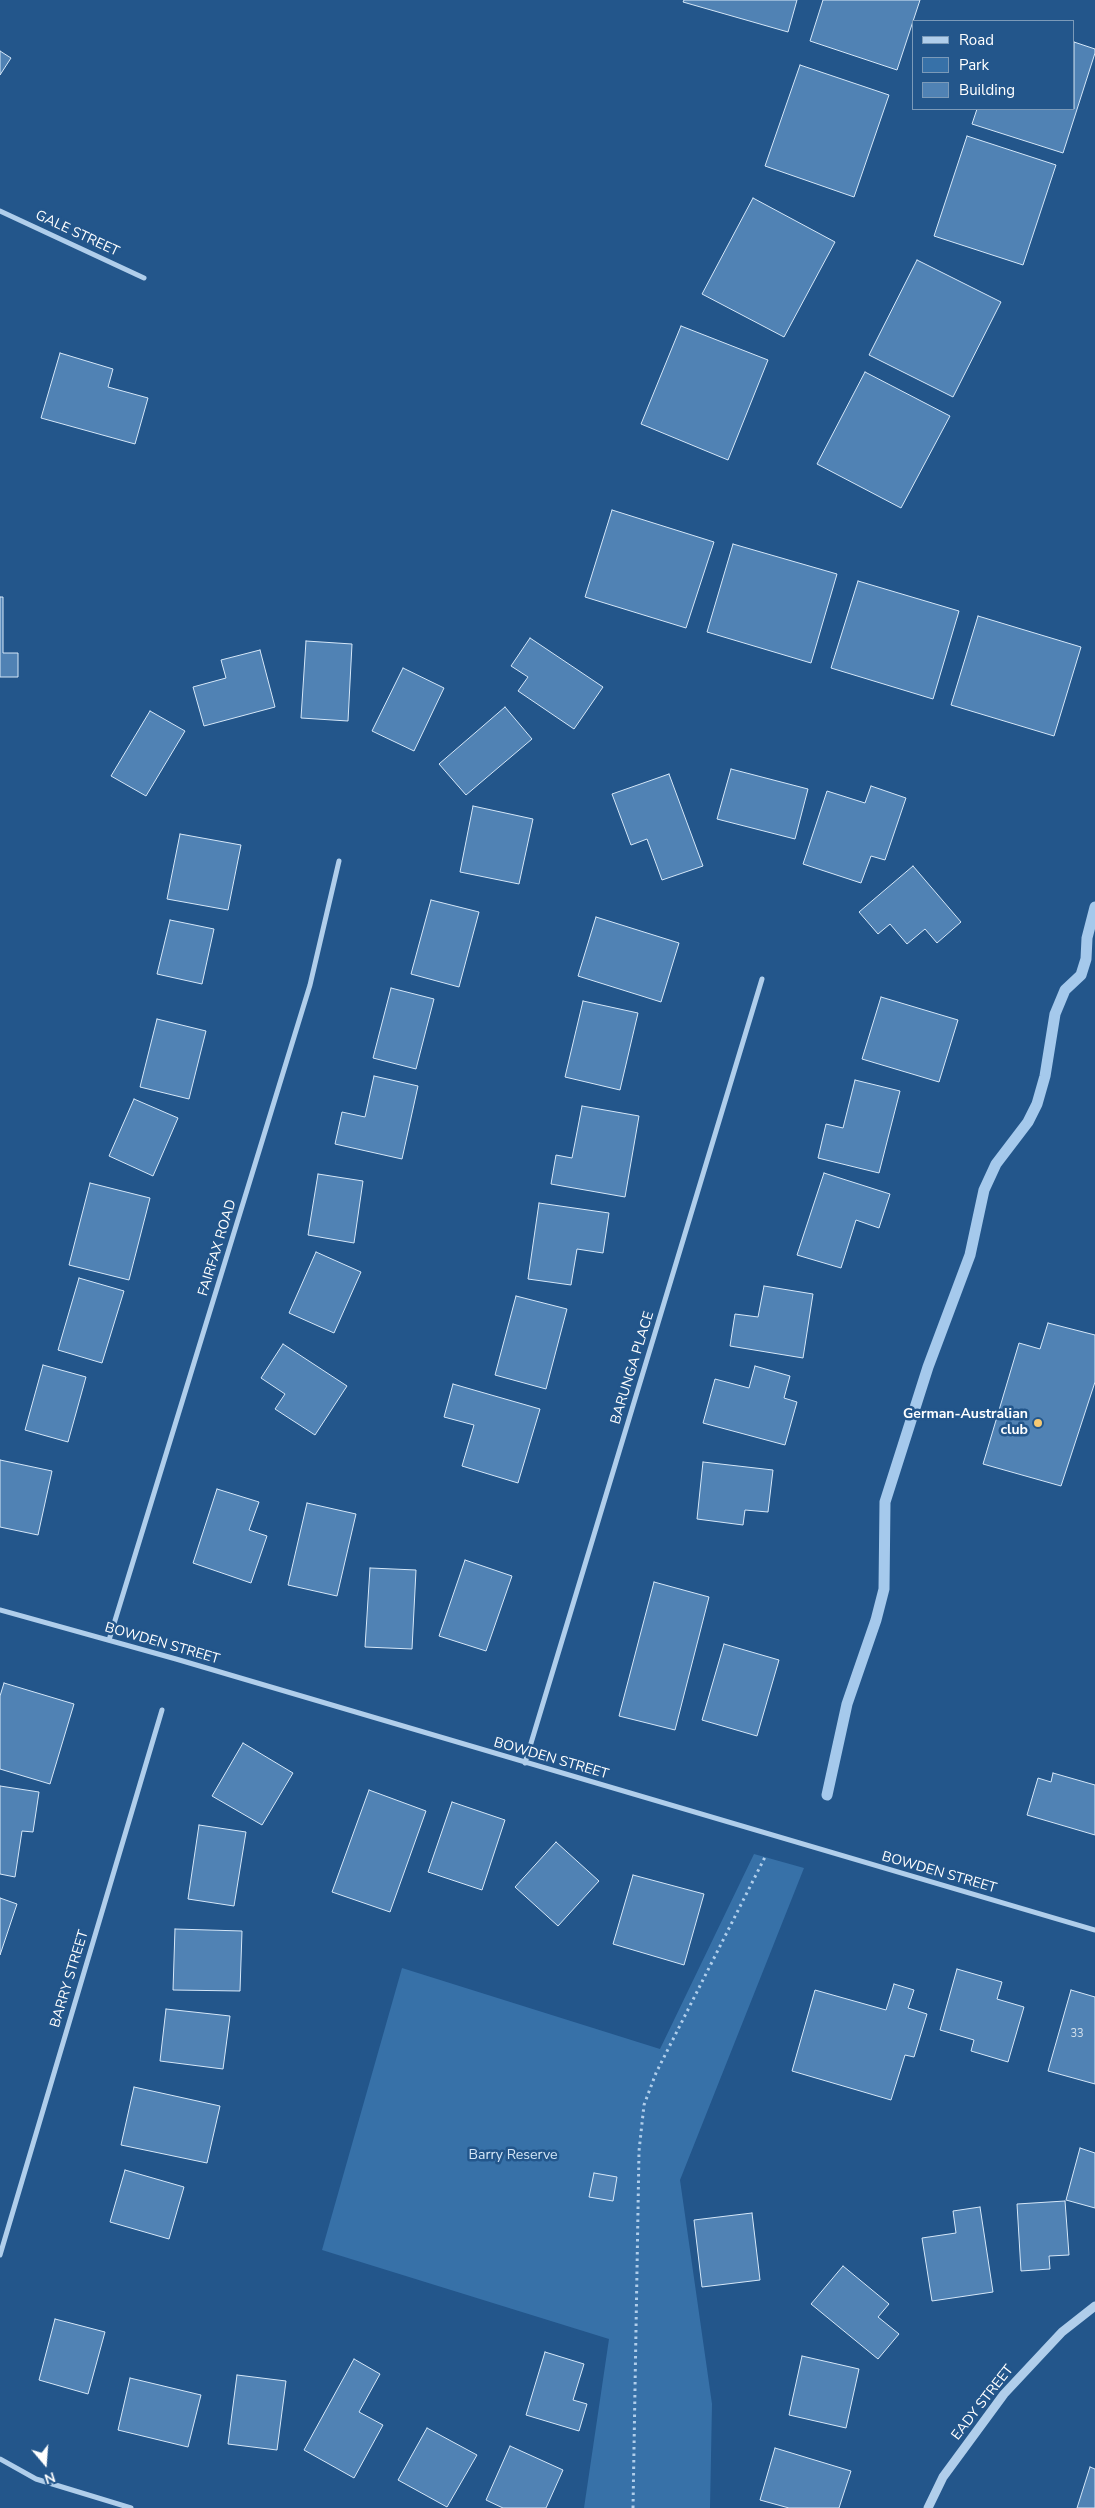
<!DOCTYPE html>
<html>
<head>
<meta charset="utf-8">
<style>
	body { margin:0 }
	#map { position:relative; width:1095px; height:2508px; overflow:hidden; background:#23568b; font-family:"Nunito Sans",sans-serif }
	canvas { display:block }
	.legend { position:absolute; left:912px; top:20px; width:162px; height:90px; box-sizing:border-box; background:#23568b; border:1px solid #7b9ab9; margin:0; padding:6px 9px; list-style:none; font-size:15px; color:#fff }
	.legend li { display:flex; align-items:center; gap:10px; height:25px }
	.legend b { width:25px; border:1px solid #7b9ab9 }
	.north { position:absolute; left:20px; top:2438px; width:50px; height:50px; -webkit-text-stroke:4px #23568b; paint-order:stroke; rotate:162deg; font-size:14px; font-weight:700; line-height:20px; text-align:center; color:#fff }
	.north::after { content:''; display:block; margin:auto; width:18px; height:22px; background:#fff; clip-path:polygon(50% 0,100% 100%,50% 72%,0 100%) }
</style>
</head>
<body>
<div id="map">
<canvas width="1095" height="2508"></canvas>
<ul class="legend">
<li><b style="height:6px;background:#b0ceeb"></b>Road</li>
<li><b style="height:14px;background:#3771a8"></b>Park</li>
<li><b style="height:14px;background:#5082b4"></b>Building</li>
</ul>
<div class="north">N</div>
</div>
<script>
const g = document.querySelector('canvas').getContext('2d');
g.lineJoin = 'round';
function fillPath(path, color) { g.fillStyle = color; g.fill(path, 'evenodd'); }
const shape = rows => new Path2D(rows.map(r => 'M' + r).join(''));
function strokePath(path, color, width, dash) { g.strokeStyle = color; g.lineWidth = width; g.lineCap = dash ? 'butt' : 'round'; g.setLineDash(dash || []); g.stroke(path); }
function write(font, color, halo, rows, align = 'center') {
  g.font = font + ' "Nunito Sans",sans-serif'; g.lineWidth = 5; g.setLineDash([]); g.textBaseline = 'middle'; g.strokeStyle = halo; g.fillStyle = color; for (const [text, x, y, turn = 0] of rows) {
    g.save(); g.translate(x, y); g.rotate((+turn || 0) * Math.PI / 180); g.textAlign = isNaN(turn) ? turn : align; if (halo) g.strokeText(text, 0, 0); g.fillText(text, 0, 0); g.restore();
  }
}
fillPath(shape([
	[754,1854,804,1868,680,2180,712,2404,710,2508,584,2508,609,2339,322,2250,402,1968,660,2049]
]), '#3771a8');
strokePath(shape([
	[827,1795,847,1704,876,1620,884,1589,885,1502,928,1367,970,1255,984,1190,996,1164,1028,1122,1037,1104,1045,1076,1055,1014,1065,990,1081,975,1086,959,1087,938,1095,907]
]), '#a5c9ec', 11);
const building = shape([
	[684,0,797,0,788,32,683,2,684,0],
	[823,0,920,0,897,70,810,41,823,0],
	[1074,42,1095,49,1095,53,1063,153,972,124,977,109,1074,109,1074,42],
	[0,51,11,58,0,75,0,51],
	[800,65,889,95,854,197,765,166,800,65],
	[967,136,1056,165,1023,265,934,236,967,136],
	[753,198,835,242,784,337,702,294,753,198],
	[917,260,1001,302,953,397,869,355,917,260],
	[681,326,768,360,728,460,641,424,681,326],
	[60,353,113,369,108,387,148,398,135,444,41,418,60,353],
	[865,372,950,416,901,508,817,464,865,372],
	[612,510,714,542,686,628,585,597,612,510],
	[733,544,837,574,811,663,707,632,733,544],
	[858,581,959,611,933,699,831,668,858,581],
	[0,597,3,597,3,653,18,653,18,677,0,677,0,597],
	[978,616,1081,647,1054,736,951,705,978,616],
	[530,638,603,687,574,729,518,691,528,677,511,666,530,638],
	[306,641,352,644,348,721,301,718,306,641],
	[260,650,275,707,204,726,193,687,226,678,221,660,260,650],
	[403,668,444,688,414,751,372,731,403,668],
	[505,707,532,739,466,795,439,764,505,707],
	[150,711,185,731,146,796,111,776,150,711],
	[731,769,808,789,795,839,717,819,731,769],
	[669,774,703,866,662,880,647,839,631,845,612,794,669,774],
	[871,786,906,798,885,860,871,856,861,883,803,864,827,791,865,803,871,786],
	[473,806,533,819,519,884,460,872,473,806],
	[180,834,241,845,228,910,167,899,180,834],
	[913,866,961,922,937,943,925,929,907,944,890,924,878,934,859,912,913,866],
	[431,900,479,912,459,987,411,974,431,900],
	[596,917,679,943,661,1002,578,976,596,917],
	[170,920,214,929,202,984,157,974,170,920],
	[391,988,434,999,416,1069,373,1058,391,988],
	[881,997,958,1020,939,1082,862,1059,881,997],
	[583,1001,638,1013,620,1090,565,1077,583,1001],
	[157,1019,206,1031,189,1099,140,1087,157,1019],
	[374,1076,418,1086,402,1159,335,1144,342,1112,365,1117,374,1076],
	[855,1080,900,1091,879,1173,818,1158,826,1124,843,1128,855,1080],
	[134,1099,178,1118,153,1176,109,1156,134,1099],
	[582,1106,639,1116,625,1197,551,1184,556,1155,572,1158,582,1106],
	[824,1173,890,1194,879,1228,856,1220,841,1268,797,1255,824,1173],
	[318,1174,363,1181,354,1243,308,1235,318,1174],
	[90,1183,150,1198,129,1280,69,1265,90,1183],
	[539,1203,609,1213,603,1253,577,1249,571,1285,528,1279,539,1203],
	[316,1252,361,1272,334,1333,289,1313,316,1252],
	[79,1278,124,1291,102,1363,58,1350,79,1278],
	[764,1286,813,1294,803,1358,730,1346,735,1314,758,1317,764,1286],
	[516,1296,567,1309,546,1389,495,1375,516,1296],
	[1048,1323,1095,1335,1095,1382,1061,1486,983,1464,1019,1343,1040,1349,1048,1323],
	[283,1344,347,1386,315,1435,275,1409,285,1394,261,1378,283,1344],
	[43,1365,86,1377,68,1442,25,1430,43,1365],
	[755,1366,790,1376,784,1398,797,1402,785,1445,703,1423,715,1379,749,1388,755,1366],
	[453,1384,540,1409,518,1483,462,1466,474,1425,444,1417,453,1384],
	[0,1460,52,1471,38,1535,0,1527,0,1460],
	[703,1462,773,1470,768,1512,745,1510,743,1525,697,1519,703,1462],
	[217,1489,259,1502,249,1530,267,1536,251,1583,193,1563,217,1489],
	[307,1503,356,1514,337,1596,288,1585,307,1503],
	[465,1560,512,1576,486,1651,439,1636,465,1560],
	[370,1568,416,1570,412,1649,365,1647,370,1568],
	[654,1582,709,1597,675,1730,619,1716,654,1582],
	[724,1644,779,1660,757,1736,702,1720,724,1644],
	[4,1683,74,1704,50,1784,0,1769,0,1696,4,1683],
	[243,1743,293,1773,262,1825,212,1796,243,1743],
	[1053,1773,1095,1785,1095,1835,1027,1815,1038,1778,1051,1782,1053,1773],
	[0,1786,39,1792,33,1832,22,1831,15,1877,0,1874,0,1786],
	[369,1790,426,1811,390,1912,332,1892,369,1790],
	[452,1802,505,1820,482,1890,428,1872,452,1802],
	[199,1825,246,1832,234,1906,188,1899,199,1825],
	[556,1842,599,1881,558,1926,515,1887,556,1842],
	[633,1875,704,1894,684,1965,613,1944,633,1875],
	[0,1898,17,1904,0,1955,0,1898],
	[175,1929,242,1931,240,1991,173,1990,175,1929],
	[957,1969,1002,1982,997,1999,1024,2007,1008,2062,971,2051,974,2040,940,2030,957,1969],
	[894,1984,914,1990,908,2008,927,2014,914,2057,905,2055,891,2100,792,2071,815,1990,886,2010,894,1984],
	[1071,1990,1095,1997,1095,2084,1048,2071,1071,1990],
	[166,2009,230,2016,223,2069,160,2061,166,2009],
	[134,2087,220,2106,207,2163,121,2145,134,2087],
	[1080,2148,1095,2153,1095,2208,1066,2200,1080,2148],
	[125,2170,184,2187,169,2239,110,2222,125,2170],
	[594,2173,617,2177,613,2201,589,2197,594,2173],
	[1065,2201,1069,2255,1049,2256,1050,2269,1021,2271,1017,2204,1065,2201],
	[980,2207,993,2292,932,2301,922,2238,956,2233,953,2211,980,2207],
	[752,2213,760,2280,702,2287,694,2220,752,2213],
	[843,2266,889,2304,878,2317,899,2334,878,2359,811,2304,843,2266],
	[55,2319,105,2332,88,2394,39,2380,55,2319],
	[545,2352,584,2364,573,2400,587,2404,579,2431,526,2415,545,2352],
	[802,2356,859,2369,846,2428,789,2415,802,2356],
	[354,2359,380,2374,359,2412,383,2425,354,2478,304,2450,354,2359],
	[237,2375,286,2381,277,2450,228,2444,237,2375],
	[130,2378,201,2395,188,2447,118,2430,130,2378],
	[427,2428,477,2455,447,2507,398,2480,427,2428],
	[510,2446,563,2470,546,2508,503,2508,486,2500,510,2446],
	[775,2448,851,2471,839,2508,789,2508,760,2500,775,2448],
	[1090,2467,1095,2469,1095,2508,1077,2508,1090,2467]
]);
fillPath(building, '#5082b4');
strokePath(building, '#d5e7f8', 1);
strokePath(shape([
	[633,2508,639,2151,644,2105,656,2073,766,1855]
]), '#b0ceeb', 3, [2.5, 4]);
strokePath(shape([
	[0,211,144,278],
	[0,1610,176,1659,1095,1930],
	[109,1640,310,985,339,861],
	[525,1763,762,979],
	[0,2255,162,1710],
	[0,2459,36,2479,131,2508]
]), '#b0ceeb', 5);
strokePath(shape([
	[928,2508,943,2477,1004,2394,1062,2332,1095,2306]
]), '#b0ceeb', 9);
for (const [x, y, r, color] of [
	[1038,1423,5,"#f6c973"]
]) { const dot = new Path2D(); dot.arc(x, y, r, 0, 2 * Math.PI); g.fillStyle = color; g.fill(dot); strokePath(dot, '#23568b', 2); }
write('11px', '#d3e0ec', null, [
	["33",1077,2034]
]);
write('14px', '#fff', '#23568b', [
	["GALE STREET",77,234,25],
	["FAIRFAX ROAD",218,1248,-73],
	["BARUNGA PLACE",633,1368,-73],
	["BOWDEN STREET",162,1644,16],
	["BOWDEN STREET",551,1759,16],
	["BOWDEN STREET",939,1873,16],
	["BARRY STREET",70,1979,-73],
	["EADY STREET",983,2403,-52]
]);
write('bold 14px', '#fff', '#23568b', [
	["German-Australian",1028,1415],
	["club",1028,1431]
], 'right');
write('14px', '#d5e7f8', '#23568b', [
	["Barry Reserve",513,2156]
]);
</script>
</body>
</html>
